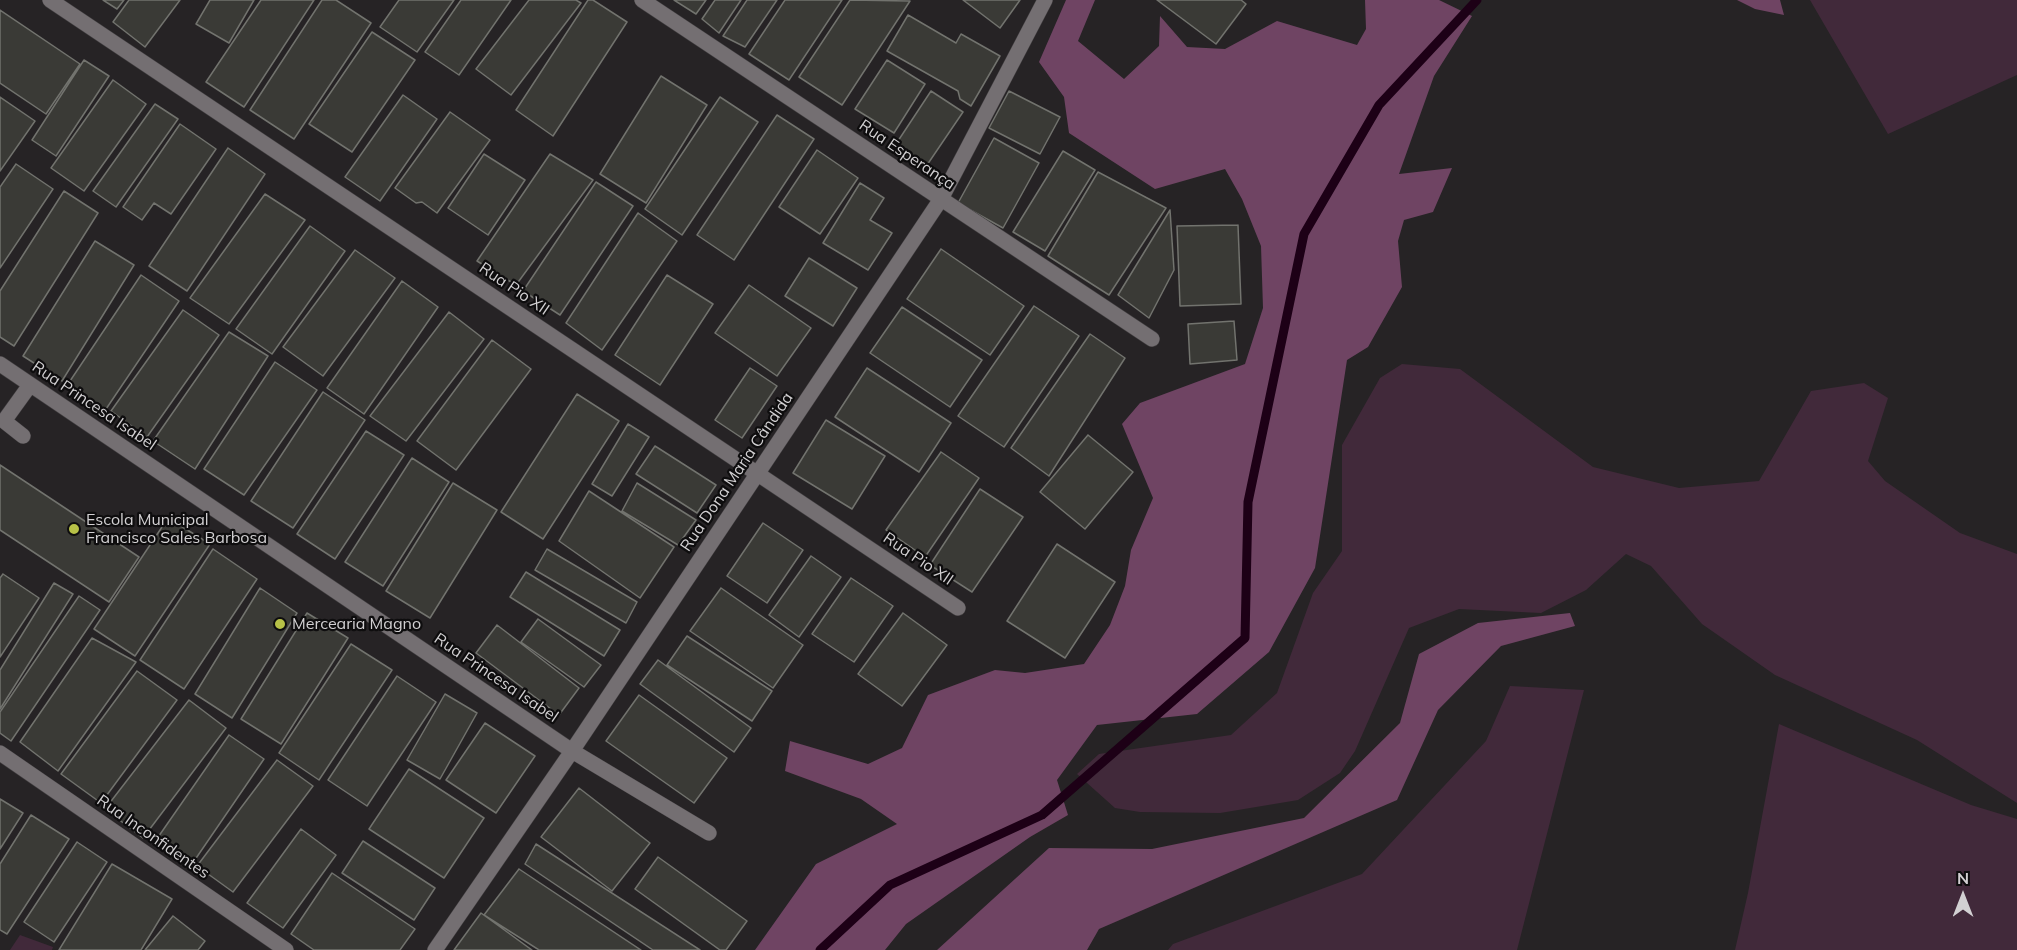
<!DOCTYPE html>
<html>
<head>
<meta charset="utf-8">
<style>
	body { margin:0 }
	#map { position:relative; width:2017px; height:950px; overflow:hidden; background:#262325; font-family:Mulish,sans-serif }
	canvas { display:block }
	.north { position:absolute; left:1933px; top:866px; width:60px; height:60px; -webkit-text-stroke:4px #0e0d0e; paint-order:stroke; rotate:0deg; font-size:16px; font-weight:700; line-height:24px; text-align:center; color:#d2d0d2 }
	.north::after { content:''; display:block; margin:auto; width:21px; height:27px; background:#d2d0d2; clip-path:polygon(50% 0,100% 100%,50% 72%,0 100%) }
</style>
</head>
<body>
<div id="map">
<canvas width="2017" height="950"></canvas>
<div class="north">N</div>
</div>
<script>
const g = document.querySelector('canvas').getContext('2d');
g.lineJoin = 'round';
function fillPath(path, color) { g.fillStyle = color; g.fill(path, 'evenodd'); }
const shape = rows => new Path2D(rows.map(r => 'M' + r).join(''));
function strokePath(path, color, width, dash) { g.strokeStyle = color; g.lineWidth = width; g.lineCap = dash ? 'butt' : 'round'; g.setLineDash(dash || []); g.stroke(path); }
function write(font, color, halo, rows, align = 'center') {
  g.font = font + ' Mulish,sans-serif'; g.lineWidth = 4.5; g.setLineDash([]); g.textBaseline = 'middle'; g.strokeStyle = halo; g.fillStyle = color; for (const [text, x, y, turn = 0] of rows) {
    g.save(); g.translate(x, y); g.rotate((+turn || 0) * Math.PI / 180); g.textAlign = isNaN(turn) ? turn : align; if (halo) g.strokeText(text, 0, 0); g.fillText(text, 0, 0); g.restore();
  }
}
fillPath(shape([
	[1810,0,2017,0,2017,75,1888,134],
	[1402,364,1460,369,1593,467,1679,488,1759,481,1811,391,1864,383,1888,398,1868,461,1885,481,1960,533,2017,554,2017,803,1917,740,1775,675,1702,624,1651,566,1626,554,1586,590,1541,613,1459,609,1409,628,1355,751,1340,773,1298,800,1220,813,1140,812,1115,808,1077,774,1099,754,1231,735,1277,693,1313,593,1342,551,1342,445,1380,378],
	[1510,686,1584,690,1517,950,1168,950,1173,944,1362,874,1486,741],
	[1779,724,1971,805,2017,819,2017,950,1735,950,1748,893],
	[20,935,53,947,52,950,10,950]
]), '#41293a');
fillPath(shape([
	[1066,0,1095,0,1078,41,1124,79,1159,46,1160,16,1187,47,1225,49,1277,21,1357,45,1366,29,1365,0,1439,0,1472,16,1434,76,1399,174,1452,168,1433,212,1404,220,1398,241,1402,287,1368,347,1347,360,1315,568,1269,652,1197,714,1097,725,1057,780,1068,815,1030,837,906,924,885,950,755,950,816,864,897,824,861,799,785,771,790,741,868,764,902,748,928,695,995,670,1025,673,1084,664,1110,625,1125,586,1131,550,1153,498,1122,424,1140,403,1245,364,1263,308,1261,246,1242,199,1225,169,1155,189,1069,133,1064,97,1039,62],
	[1737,0,1780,0,1784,15,1755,9],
	[1570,613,1575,626,1501,646,1438,710,1397,800,1099,929,1087,950,937,950,1049,848,1152,849,1304,818,1400,723,1419,654,1478,623]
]), '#6f4463');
strokePath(shape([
	[820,950,890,885,1042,815,1245,638,1248,502,1304,234,1379,105,1477,0]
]), '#1d0016', 9);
const building = shape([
	[103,0,124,0,117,9,103,0],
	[129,0,180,0,145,47,113,22,129,0],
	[210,0,254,0,229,43,196,24,210,0],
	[261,0,314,0,244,107,206,82,261,0],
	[322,0,336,0,371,23,294,139,250,110,322,0],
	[399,0,454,0,417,52,380,27,399,0],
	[461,0,511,0,459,75,425,52,461,0],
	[529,0,576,0,581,3,511,95,476,69,529,0],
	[588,0,593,0,627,22,553,136,516,110,588,0],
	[674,0,706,0,696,14,674,0],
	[715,0,741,0,719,33,702,19,715,0],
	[747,0,777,0,745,47,723,36,747,0],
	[785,0,842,0,789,80,749,54,785,0],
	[850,0,910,1,842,105,799,77,850,0],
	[963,0,1020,0,1000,28,963,0],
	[1157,0,1241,0,1246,4,1216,44,1157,0],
	[0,10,80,64,46,114,0,83,0,10],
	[908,15,956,43,961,34,1000,56,971,106,960,99,958,91,887,51,908,15],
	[372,32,415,60,352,152,309,124,372,32],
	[84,60,109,76,56,156,32,140,84,60],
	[887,60,925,84,894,133,855,109,887,60],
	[661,76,707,105,646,203,600,174,661,76],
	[113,80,146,104,84,191,51,168,113,80],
	[931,91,963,112,925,168,894,147,931,91],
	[1009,91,1060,117,1040,154,989,128,1009,91],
	[403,95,437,119,380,201,345,177,403,95],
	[0,97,35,121,0,171,0,97],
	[720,97,758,122,682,235,645,209,720,97],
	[155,104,178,119,116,207,93,191,155,104],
	[450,112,490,140,437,213,422,202,416,203,395,188,450,112],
	[777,115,814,139,734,260,697,235,777,115],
	[180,124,216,149,171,214,154,203,142,220,123,207,180,124],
	[994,138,1039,163,1003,228,958,203,994,138],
	[228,148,265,174,187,291,149,266,228,148],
	[817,150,858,178,820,234,779,207,817,150],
	[1063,151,1095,170,1045,251,1013,232,1063,151],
	[484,154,525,180,488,235,448,208,484,154],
	[550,154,593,180,516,285,477,261,550,154],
	[16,164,53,189,0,268,0,187,16,164],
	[1098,172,1166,208,1109,295,1048,256,1098,172],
	[596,182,633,206,560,315,523,291,596,182],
	[860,183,884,198,870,220,892,233,868,270,823,243,860,183],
	[64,191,98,213,14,346,0,337,0,291,64,191],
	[265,194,305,220,229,324,190,298,265,194],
	[1170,210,1174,270,1149,318,1118,295,1170,210],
	[638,213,677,241,602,350,566,323,638,213],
	[1238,225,1241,304,1180,306,1177,226,1238,225],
	[310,226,345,251,272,354,236,329,310,226],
	[95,241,134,265,62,381,23,356,95,241],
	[941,249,1024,306,990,355,907,299,941,249],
	[355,250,395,278,323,376,283,347,355,250],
	[809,258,857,288,833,326,785,296,809,258],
	[141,275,179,301,104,412,66,387,141,275],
	[667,275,713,304,660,385,615,355,667,275],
	[402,281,438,307,364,414,327,388,402,281],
	[749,285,811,328,777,376,715,333,749,285],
	[1034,306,1079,336,1004,447,958,416,1034,306],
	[902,307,982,360,950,407,870,353,902,307],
	[183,310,219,335,147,437,111,411,183,310],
	[449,312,484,339,406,441,370,416,449,312],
	[1234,321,1237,360,1190,364,1188,324,1234,321],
	[229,332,268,356,195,469,153,441,229,332],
	[1090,334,1125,358,1049,476,1011,448,1090,334],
	[492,340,531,369,456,470,417,441,492,340],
	[275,362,317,390,244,495,204,469,275,362],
	[750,368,777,386,742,438,715,420,750,368],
	[867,368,951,423,919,472,835,417,867,368],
	[323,392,365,420,293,528,251,501,323,392],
	[577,394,619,421,543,539,501,512,577,394],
	[826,420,885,456,852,509,793,473,826,420],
	[628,424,649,437,612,496,592,484,628,424],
	[366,431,404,455,335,559,297,534,366,431],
	[1088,435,1133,472,1085,529,1040,492,1088,435],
	[655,446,716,485,697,513,636,474,655,446],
	[941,452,979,478,925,557,886,530,941,452],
	[412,458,449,482,383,586,345,562,412,458],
	[0,465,139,557,109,602,0,530,0,465],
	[453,483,497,510,430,618,386,591,453,483],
	[637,483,696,520,678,545,622,511,637,483],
	[980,489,1023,517,972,592,930,565,980,489],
	[589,491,674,547,640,598,559,541,589,491],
	[168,518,210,544,135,656,94,629,168,518],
	[763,523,803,550,767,603,727,576,763,523],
	[1057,544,1115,582,1065,658,1007,621,1057,544],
	[213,549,257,579,184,689,140,660,213,549],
	[547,549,637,602,626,623,535,570,547,549],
	[811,556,841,577,799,637,769,615,811,556],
	[526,572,620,630,604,656,510,597,526,572],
	[3,574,39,598,0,657,0,578,3,574],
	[851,578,893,606,854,662,812,634,851,578],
	[54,583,73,594,0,709,0,670,54,583],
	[260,588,297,613,232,718,195,694,260,588],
	[721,588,803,645,773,688,690,631,721,588],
	[79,596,100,610,11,741,0,733,0,712,79,596],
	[307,613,348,638,281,744,241,719,307,613],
	[903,613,947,645,902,706,858,674,903,613],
	[538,619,601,665,584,687,521,642,538,619],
	[497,625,579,688,559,715,476,653,497,625],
	[687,636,772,691,752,721,667,665,687,636],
	[92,638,136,662,58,771,20,742,92,638],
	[351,644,392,670,319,780,279,753,351,644],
	[658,660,751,728,734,752,640,684,658,660],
	[137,671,177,700,101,803,61,774,137,671],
	[397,676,436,702,367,806,328,780,397,676],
	[445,694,477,713,440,779,407,760,445,694],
	[639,695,727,758,694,803,606,741,639,695],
	[189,700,226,728,143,838,105,809,189,700],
	[485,723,535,756,496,813,446,780,485,723],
	[229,735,264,759,190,867,154,843,229,735],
	[277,760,313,786,233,892,197,866,277,760],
	[409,769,484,818,444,878,369,829,409,769],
	[579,788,650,843,612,891,541,837,579,788],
	[0,799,23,813,0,849,0,799],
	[31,815,69,839,7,934,0,930,0,864,31,815],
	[301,829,336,855,283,928,247,903,301,829],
	[363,841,435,888,414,920,342,873,363,841],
	[77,842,107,862,54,942,24,922,77,842],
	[536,844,700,950,653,950,525,864,536,844],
	[658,857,747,921,726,950,720,950,635,889,658,857],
	[112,864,172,899,141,950,59,950,112,864],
	[519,869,641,950,539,950,484,915,519,869],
	[332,873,415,929,400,950,314,950,291,934,332,873],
	[481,913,532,950,454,950,481,913],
	[173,916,205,941,198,950,145,950,173,916]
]);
fillPath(building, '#3a3a36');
strokePath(building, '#72736e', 1.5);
const minor = shape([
	[50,0,958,608],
	[642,0,1152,339],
	[0,364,572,751,709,833],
	[23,436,4,421,30,385],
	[0,753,286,950],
	[435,950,572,751,941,199,1045,0]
]);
strokePath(minor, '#423f41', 16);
strokePath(minor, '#746f72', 15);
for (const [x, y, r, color] of [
	[74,529,6,"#b7c147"],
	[280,624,6,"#b7c147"]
]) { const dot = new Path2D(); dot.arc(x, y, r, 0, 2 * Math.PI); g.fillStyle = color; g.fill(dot); strokePath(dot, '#0e0d0e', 2); }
write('16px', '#d2d0d2', '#0e0d0e', [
	["Rua Esperança",907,155,34],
	["Rua Pio XII",514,289,34],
	["Rua Princesa Isabel",94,406,34],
	["Rua Dona Maria Cândida",737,472,-56],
	["Rua Pio XII",918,559,34],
	["Rua Princesa Isabel",496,678,34],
	["Rua Inconfidentes",153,837,35]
]);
write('16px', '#d2d0d2', '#0e0d0e', [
	["Escola Municipal",86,520],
	["Francisco Sales Barbosa",86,538],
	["Mercearia Magno",292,624]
], 'left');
</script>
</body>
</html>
